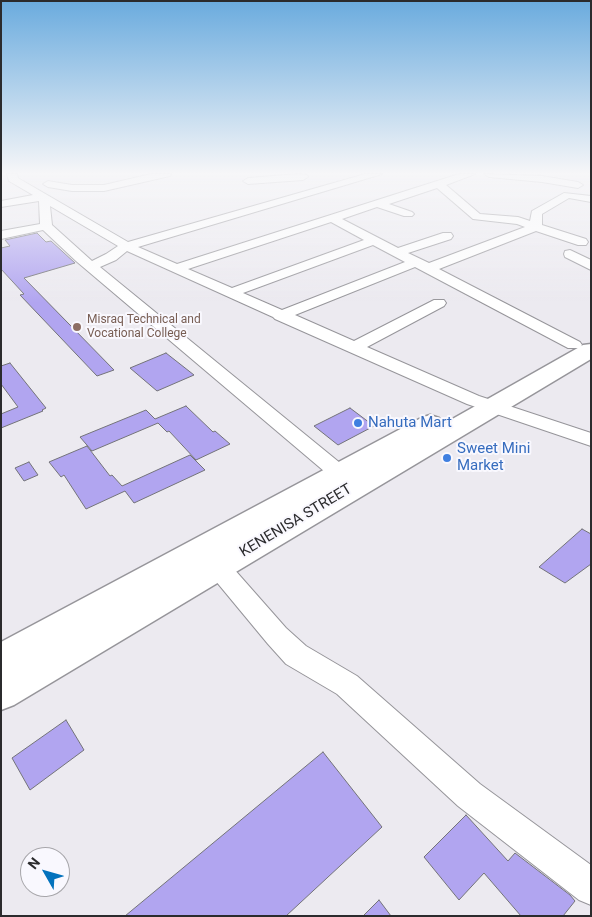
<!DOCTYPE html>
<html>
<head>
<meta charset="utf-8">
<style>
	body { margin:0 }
	#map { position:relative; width:592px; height:917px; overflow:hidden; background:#eceaf0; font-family:Roboto,sans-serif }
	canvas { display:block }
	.frame { position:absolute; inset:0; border:2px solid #2b2b2d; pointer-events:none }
	.north { position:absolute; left:20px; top:847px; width:50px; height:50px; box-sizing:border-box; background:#f9f8fe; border:1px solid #a7a6aa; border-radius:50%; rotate:308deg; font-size:14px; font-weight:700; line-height:20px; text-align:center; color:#2b2b2d }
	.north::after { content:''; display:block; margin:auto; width:18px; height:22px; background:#0372bd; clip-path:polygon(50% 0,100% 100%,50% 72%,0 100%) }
</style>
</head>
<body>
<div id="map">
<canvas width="592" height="917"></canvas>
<div class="frame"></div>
<div class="north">N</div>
</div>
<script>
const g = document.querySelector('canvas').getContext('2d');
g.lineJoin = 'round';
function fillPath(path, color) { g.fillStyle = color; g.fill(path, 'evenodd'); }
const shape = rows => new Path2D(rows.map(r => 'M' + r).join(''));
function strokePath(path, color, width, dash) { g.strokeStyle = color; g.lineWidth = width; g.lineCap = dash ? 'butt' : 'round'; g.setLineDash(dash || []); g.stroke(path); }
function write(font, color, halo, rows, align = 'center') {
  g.font = font + ' Roboto,sans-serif'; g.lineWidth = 4; g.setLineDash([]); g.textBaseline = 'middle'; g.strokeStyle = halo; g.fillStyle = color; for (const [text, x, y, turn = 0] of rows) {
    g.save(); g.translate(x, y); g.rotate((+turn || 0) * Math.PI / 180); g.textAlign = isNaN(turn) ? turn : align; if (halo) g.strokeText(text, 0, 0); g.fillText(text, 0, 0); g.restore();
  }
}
const building = shape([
	[37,233,46,242,51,241,75,263,24,278,114,370,97,376,20,295,24,294,1,269,1,248,10,246,5,240,37,233],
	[166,353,194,375,157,391,130,368,166,353],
	[10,363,46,408,42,410,43,411,1,428,1,414,18,407,1,384,1,366,10,363],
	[186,406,213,432,215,431,230,444,196,460,169,431,167,432,158,423,92,451,80,437,146,410,155,419,186,406],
	[350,408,374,426,338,445,314,426,350,408],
	[87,446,110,476,112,475,122,486,190,455,205,470,134,503,125,491,86,509,64,475,61,477,49,462,87,446],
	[29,462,38,475,24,481,15,468,29,462],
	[582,529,591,534,591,564,565,583,539,567,582,529],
	[66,720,84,750,30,790,12,758,66,720],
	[323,752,382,827,286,916,125,916,323,752],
	[466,815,508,861,515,853,570,895,575,901,563,916,521,916,484,873,459,900,424,857,466,815],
	[379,900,391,916,363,916,379,900]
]);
fillPath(building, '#b1a5f0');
strokePath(building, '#737378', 1);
const minor = shape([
	[7,174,17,174,18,178,128,242,365,174,382,174,138,247,177,264,459,174,475,174,446,185,480,214,518,217,530,221,532,211,564,193,591,196,591,202,569,198,542,214,542,225,586,239,588,242,586,245,578,245,536,231,439,269,580,342,582,345,580,348,568,348,415,267,295,315,354,341,434,300,444,300,446,303,444,306,367,347,479,396,591,433,591,446,467,404,275,319,273,317,127,251,116,260,100,267,345,467,348,472,345,477,338,479,331,477,76,261,43,230,1,239,1,231,40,224,39,201,1,207,1,201,33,195,9,181,7,174],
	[437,188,473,219,517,224,525,227,429,263,408,253,451,239,453,236,451,233,443,233,398,248,342,219,377,207,404,216,412,216,414,214,412,212,389,204,437,188],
	[50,206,118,246,106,254,92,261,52,225,50,206],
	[331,222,364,240,232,288,188,269,331,222],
	[373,245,405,262,282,310,243,293,373,245],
	[151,174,171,174,170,176,104,191,72,191,48,187,43,184,48,181,72,185,104,185,151,174],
	[299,174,307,175,308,177,303,180,248,184,243,181,248,178,299,174],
	[484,174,542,176,578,182,583,185,578,188,542,182,489,177,484,174],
	[570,250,591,260,591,270,565,257,564,254,565,251,570,250],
	[218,558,226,560,286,628,306,646,357,676,480,784,591,865,591,905,579,900,458,806,337,694,286,664,268,644,210,574,206,567,210,560,218,558]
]);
const major = shape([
	[591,344,591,359,14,705,1,710,1,642,421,418,430,415,439,418,442,423,440,426,583,345,591,344]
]);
strokePath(minor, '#96959a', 2);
strokePath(major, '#96959a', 3);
fillPath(minor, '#fff');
fillPath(major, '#fff');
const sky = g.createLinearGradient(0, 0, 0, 303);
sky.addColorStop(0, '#6aabde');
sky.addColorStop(0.57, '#f6f6f8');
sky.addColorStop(1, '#f6f6f800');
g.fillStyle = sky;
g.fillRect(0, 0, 592, 303);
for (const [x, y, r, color] of [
	[77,327,5,"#8d6e63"],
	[358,423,5,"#3f7fe0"],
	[447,458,5,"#3f7fe0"]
]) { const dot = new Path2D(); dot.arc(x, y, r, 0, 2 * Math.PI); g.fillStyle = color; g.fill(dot); strokePath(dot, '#f9f8fe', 2); }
write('12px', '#785e54', '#f9f8fe', [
	["Misraq Technical and",87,320],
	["Vocational College",87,334]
], 'left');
write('15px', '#366cbe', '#f9f8fe', [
	["Nahuta Mart",368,423],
	["Sweet Mini",457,449],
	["Market",457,466]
], 'left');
write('15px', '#2b2b2d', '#f9f8fe', [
	["KENENISA STREET",296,521,-31]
]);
</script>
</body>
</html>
